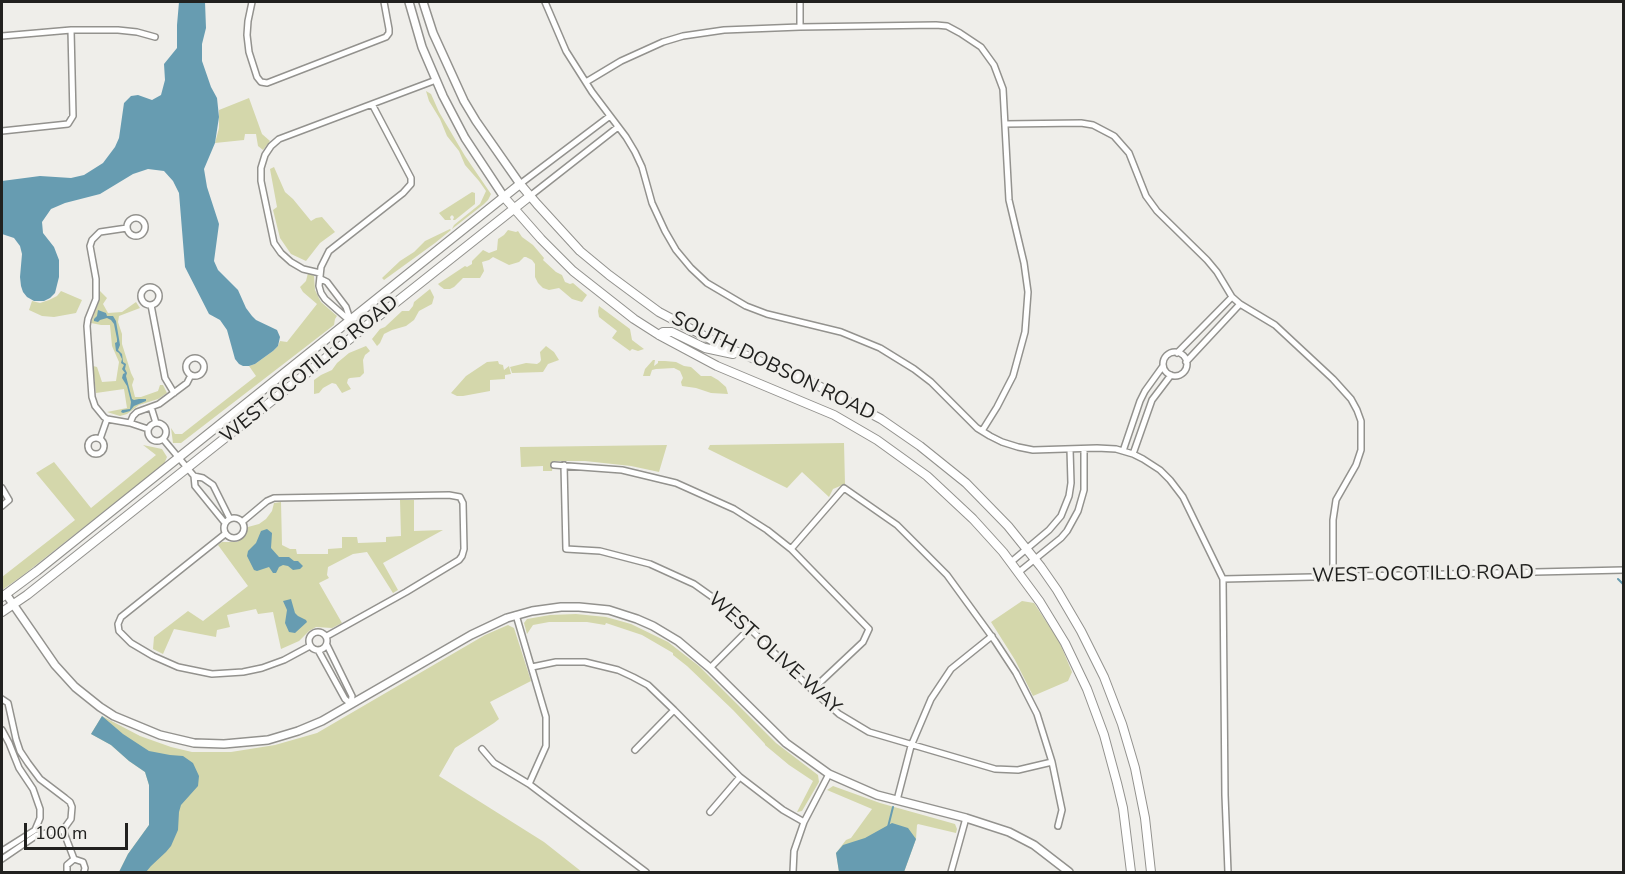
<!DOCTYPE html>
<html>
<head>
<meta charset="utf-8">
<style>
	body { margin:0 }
	#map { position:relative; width:1625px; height:874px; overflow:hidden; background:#efeeea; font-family:"Nunito Sans",sans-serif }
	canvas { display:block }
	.frame { position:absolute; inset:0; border:3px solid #21211f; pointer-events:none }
	.scale { position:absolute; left:24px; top:823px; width:104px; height:27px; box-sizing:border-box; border:3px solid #21211f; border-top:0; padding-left:8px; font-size:18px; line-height:21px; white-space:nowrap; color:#21211f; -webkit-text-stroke:4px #efeeea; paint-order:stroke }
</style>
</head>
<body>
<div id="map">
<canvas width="1625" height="874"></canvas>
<div class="frame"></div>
<div class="scale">100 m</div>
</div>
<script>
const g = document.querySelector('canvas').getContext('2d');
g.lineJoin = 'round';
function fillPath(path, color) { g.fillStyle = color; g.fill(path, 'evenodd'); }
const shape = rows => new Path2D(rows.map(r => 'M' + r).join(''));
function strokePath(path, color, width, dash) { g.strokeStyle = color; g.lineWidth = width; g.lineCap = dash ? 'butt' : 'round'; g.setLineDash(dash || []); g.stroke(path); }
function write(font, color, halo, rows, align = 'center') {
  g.font = font + ' "Nunito Sans",sans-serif'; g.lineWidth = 6; g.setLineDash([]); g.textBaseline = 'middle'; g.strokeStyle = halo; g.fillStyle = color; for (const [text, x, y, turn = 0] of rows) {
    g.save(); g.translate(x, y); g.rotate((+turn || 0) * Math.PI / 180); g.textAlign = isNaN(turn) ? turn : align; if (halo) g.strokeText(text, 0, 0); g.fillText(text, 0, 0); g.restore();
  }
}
fillPath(shape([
	[426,91,431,94,439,112,465,156,491,194,488,200,484,204,452,229,454,225,480,204,486,191,479,181,465,165,459,151,447,136,440,119,429,101],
	[249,98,262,134,270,141,263,150,258,146,256,134,245,134,244,140,215,143,219,128,219,110],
	[274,167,285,192,293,199,311,221,316,218,322,217,335,232,320,243,306,261,291,254,280,238,273,210,277,207,270,169],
	[472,192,475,193,475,204,455,220,453,220,454,217,452,215,450,217,451,220,445,220,439,213],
	[450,229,451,230,435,243,384,280,382,278,400,261,414,252,425,241],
	[508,230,516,232,518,231,522,237,533,245,544,258,543,260,556,272,562,275,565,282,570,284,573,283,587,295,582,302,572,299,559,288,549,290,543,288,538,283,535,277,535,264,532,260,526,257,524,257,519,262,509,265,493,257,489,260,482,262,484,271,480,278,463,278,454,287,450,289,444,289,440,286,438,284,465,266,467,267,472,264,472,261,483,250,489,253,497,250,498,239,504,235],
	[308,273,314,276,315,290,321,302,337,316,335,319,334,325,181,443,173,443,171,428,175,434,182,434,256,376,249,366,255,364,273,351,278,346,280,341,287,342,317,304,303,292,300,287,306,281],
	[430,289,434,297,432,304,419,311,414,320,406,326,392,330,384,334,380,343,377,346,372,339,380,329,385,327,402,311,409,311,413,306,414,302],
	[61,291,82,300,76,313,54,317,42,316,29,310,32,301,40,303,49,300,57,296],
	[100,291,107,298,103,304,108,313,122,312,136,302,140,308,119,316,118,322,122,334,122,344,131,373,134,379,132,385,135,397,141,397,158,391,160,385,163,385,167,393,158,399,139,405,127,414,120,416,107,412,127,408,124,389,96,393,93,366,97,367,102,382,116,381,119,362,112,346,110,325,101,325,91,323,98,304],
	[599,306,630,329,632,340,644,349,638,351,632,349,630,351,612,338,617,331,599,317,598,311],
	[366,346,370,351,365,355,363,360,364,373,360,377,350,378,348,379,347,383,351,389,342,393,336,384,332,383,323,388,319,393,314,394,314,380,321,375,332,370,337,363,349,353],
	[546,346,554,352,559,360,548,364,543,372,512,373,510,367,526,363,537,364,540,362,541,360,540,352],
	[653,360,655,360,654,366,658,363,658,361,665,361,676,362,684,366,691,367,701,376,711,376,718,380,726,387,728,394,711,393,696,388,682,386,681,382,683,378,680,371,674,368,656,369,652,370,650,376,643,376,645,369],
	[498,361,499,364,503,365,504,370,509,366,511,374,505,375,505,379,490,380,490,391,463,396,457,396,451,393,466,376,487,362],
	[844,443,845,484,833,489,829,497,802,472,787,488,708,449,710,445],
	[143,445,162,449,167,457,164,464,22,576,2,590,2,577,75,520,36,473,54,462,91,508,156,455],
	[667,445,659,472,631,466,585,461,553,461,552,471,543,471,543,466,521,467,520,447],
	[400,500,414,500,414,531,443,530,383,563,398,590,393,593,367,552,353,554,328,567,327,575,329,578,319,583,342,623,332,628,316,627,309,631,299,641,281,649,273,612,258,614,256,609,227,615,230,627,217,630,216,637,174,629,163,654,153,649,154,637,188,611,203,621,248,586,218,545,222,542,237,542,242,539,245,536,248,527,259,524,266,519,272,511,274,503,281,502,282,545,290,549,296,549,297,554,328,554,328,549,342,548,342,537,357,537,358,543,386,542,386,537,401,536],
	[1022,601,1034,603,1059,641,1072,672,1068,681,1033,696,1015,660,991,622],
	[576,614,606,617,631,624,668,642,699,666,776,743,818,775,819,782,802,811,797,812,813,781,789,765,765,745,765,744,733,710,687,666,673,655,673,653,642,635,606,623,605,625,587,622,549,622,533,625,527,634,524,623,527,619,550,615],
	[508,625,514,628,531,681,490,702,499,719,494,723,455,748,439,776,544,842,582,872,119,872,128,854,149,825,149,785,145,772,129,761,111,745,91,734,102,716,140,736,171,747,192,752,231,752,275,745,317,733,485,635],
	[833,786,880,803,955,824,957,829,956,833,918,824,917,825,916,839,904,872,839,872,836,853,846,840,851,838,872,809,827,790]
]), '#d4d7ab');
fillPath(shape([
	[179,2,205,2,206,28,202,44,202,61,211,87,217,98,219,117,215,143,204,169,207,187,219,224,214,261,218,270,238,290,246,308,252,316,256,320,277,330,280,337,278,346,273,351,255,364,249,366,243,366,239,364,235,359,227,330,220,320,209,314,185,267,179,193,173,181,164,171,148,169,133,174,100,194,65,203,51,209,42,222,43,233,54,247,59,260,59,277,55,293,50,298,44,301,34,301,27,297,23,292,21,286,20,277,22,254,20,246,14,238,2,234,2,181,40,176,71,178,84,175,103,163,115,147,119,138,124,103,131,96,138,95,152,100,161,95,165,80,164,64,177,48,177,25],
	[98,310,106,313,107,316,113,316,116,321,120,345,118,350,122,354,123,362,126,364,125,369,127,373,126,376,132,399,134,400,139,399,146,399,146,401,134,406,130,411,123,413,121,412,122,410,130,409,131,402,127,386,122,378,123,374,125,373,122,369,124,365,121,363,122,359,119,353,116,351,115,343,117,342,117,339,114,324,111,320,107,318,100,320,98,322,94,321,94,319,97,316],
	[267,529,272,533,271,548,279,557,289,557,294,561,298,561,303,566,300,569,293,570,288,566,283,565,279,567,276,573,273,573,269,567,257,571,254,570,247,556,248,551,256,543,261,531],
	[291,599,295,613,298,616,306,620,307,622,295,633,289,632,285,623,287,610,283,601],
	[102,716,123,734,149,751,170,755,183,756,193,763,199,776,198,786,181,805,179,812,178,830,171,846,166,852,151,866,146,872,119,872,128,854,149,825,149,785,145,772,129,761,111,745,91,734],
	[892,823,908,828,916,839,904,872,839,872,836,853,843,845,865,838]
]), '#679cb1');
strokePath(shape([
	[1618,579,1624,585],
	[888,827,893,807]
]), '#679cb1', 2);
const minor = shape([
	[252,2,248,21,247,35,249,52,257,77,261,82,267,83,386,37,389,33,389,29,384,2],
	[545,2,566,51,592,92,626,137,635,152,642,167,652,203,665,231,676,250,691,268,707,283,746,306,767,314,841,332,880,348,914,369,931,382,977,428,990,436,1002,442,1018,447,1033,450,1097,448,1116,449,1133,454,1143,459,1160,470,1170,480,1183,497,1223,579,1225,795,1228,872],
	[800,2,800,27],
	[2,36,71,30,118,30,137,32,155,37],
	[586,82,621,61,663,42,683,36,724,30,800,27,936,25,947,26,960,33,981,47,994,65,1003,89,1009,200,1024,263,1028,292,1025,332,1013,376,997,407,982,431],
	[1005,124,1081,123,1093,125,1114,136,1129,153,1146,196,1157,211,1207,260,1217,272,1232,297,1240,304,1275,325,1333,379,1351,399,1357,410,1361,421,1361,450,1356,465,1336,500,1333,520,1333,577],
	[2,131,68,124,73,116,71,30],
	[520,184,610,116],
	[530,196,618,127],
	'127 227a9 9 0 1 1 18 0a9 9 0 1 1-18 0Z',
	[127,228,100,232,92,240,90,246,96,279,96,299,88,319,87,326,91,383,92,397,95,406,104,417,107,419,130,423,148,429],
	[320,273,303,269,291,262,281,253,274,243,261,181,261,168,265,155,271,146,279,139,436,80],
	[321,279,327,282,346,307,350,319],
	'141 296a9 9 0 1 1 18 0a9 9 0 1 1-18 0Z',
	[151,305,165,378,174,393],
	[358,332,350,321,325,299,321,293,319,286,321,267,329,251,403,193,411,184,411,178,372,104],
	'1163 364a12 12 0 1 1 24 0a12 12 0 1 1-24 0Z',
	[1177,353,1232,297],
	'186 367a9 9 0 1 1 18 0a9 9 0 1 1-18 0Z',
	[1186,362,1240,304],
	[151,407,156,423],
	'148 432a9 9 0 1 1 18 0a9 9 0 1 1-18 0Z',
	[130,423,133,416,137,412,159,404,187,383,191,375],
	'88 446a8 8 0 1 1 16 0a8 8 0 1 1-16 0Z',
	[100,439,107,419],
	[163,439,194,476,203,478,213,485,230,519],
	[1123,451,1140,401,1145,391,1163,366],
	[1133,454,1152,400,1171,375],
	[554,465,622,470,676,483,734,509,767,530,791,549,869,629,863,642,812,690],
	[564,465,566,549,600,551,650,564,694,584,732,611,812,690,839,714,869,732,995,769,1018,770,1052,762],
	[194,476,195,486,225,523],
	[2,488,9,500,2,506],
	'224 528a10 10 0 1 1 20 0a10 10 0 1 1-20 0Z',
	[242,522,267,501,274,498,449,495,460,497,463,503,464,549,462,556,459,560,406,592,327,636],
	[225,534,121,617,118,624,119,631,131,643,153,656,178,667,212,674,243,672,262,668,284,660,310,646],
	[791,549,844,488,897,525,947,575,995,641,1016,673,1037,714,1052,762,1062,810,1058,826],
	[1011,562,1049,530,1061,516,1069,496,1071,483,1070,449],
	[1019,572,1061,538,1067,531,1078,511,1084,490,1084,449],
	[1223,579,1624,570],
	[516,615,546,717,546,746,529,784],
	'309 641a9 9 0 1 1 18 0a9 9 0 1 1-18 0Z',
	[327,645,352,696,351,704],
	[318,650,345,699,351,704],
	[532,667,556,662,585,662,618,670,633,677,648,685,674,710,740,777,783,810,804,822],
	[710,668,749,629],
	[2,699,8,703,16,739,20,751,28,763,40,779,65,798,70,802,72,807,71,819,63,830,37,835,2,859],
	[2,730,9,743,19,768,33,789,40,809,40,818,35,830,2,851],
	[482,749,494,763,529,784,646,872],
	[635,750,674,710],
	[897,800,911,746,931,699,951,669,992,636],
	[710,812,740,777],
	[63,830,74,859],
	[67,872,67,865,74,859,83,862,85,868,84,872],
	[793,872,794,851,804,822,829,774],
	[951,872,966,818]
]);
const tertiary = shape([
	[409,2,422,47,443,96,465,138,504,197],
	[423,2,433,33,464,101,476,121,520,184],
	[6,594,55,665,75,687,100,707,114,716,160,735,194,743,224,744,268,740,298,731,322,721,471,635,507,618,532,611,561,607,579,607,609,610,637,619,653,626,678,641,710,668,786,743,829,774,877,795,966,818,1009,832,1034,845,1069,872]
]);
const secondary = shape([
	[504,197,541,239,573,271,634,319,659,335,717,366,834,415,877,440,927,476,973,519,1003,552,1040,602,1065,643,1087,689,1104,735,1117,783,1123,808,1131,872],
	[659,335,663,332,672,332,705,348,733,354],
	[2,597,37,571,520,184,537,204,580,251,609,275,640,298,659,312,723,346,815,384,881,419,920,446,966,483,1008,526,1041,567,1057,590,1081,631,1104,677,1122,724,1135,768,1145,818,1151,872],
	[2,612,27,595,530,196]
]);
strokePath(minor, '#93928e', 8);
strokePath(tertiary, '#93928e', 10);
strokePath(secondary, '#93928e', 10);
strokePath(minor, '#fff', 5);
strokePath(tertiary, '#fff', 7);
strokePath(secondary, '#fff', 8);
write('20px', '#21211f', '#efeeea', [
	["SOUTH DOBSON ROAD",773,367,26],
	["WEST OCOTILLO ROAD",310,370,-39],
	["WEST OCOTILLO ROAD",1423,575,-1],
	["WEST OLIVE WAY",774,654,42]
]);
</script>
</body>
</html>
